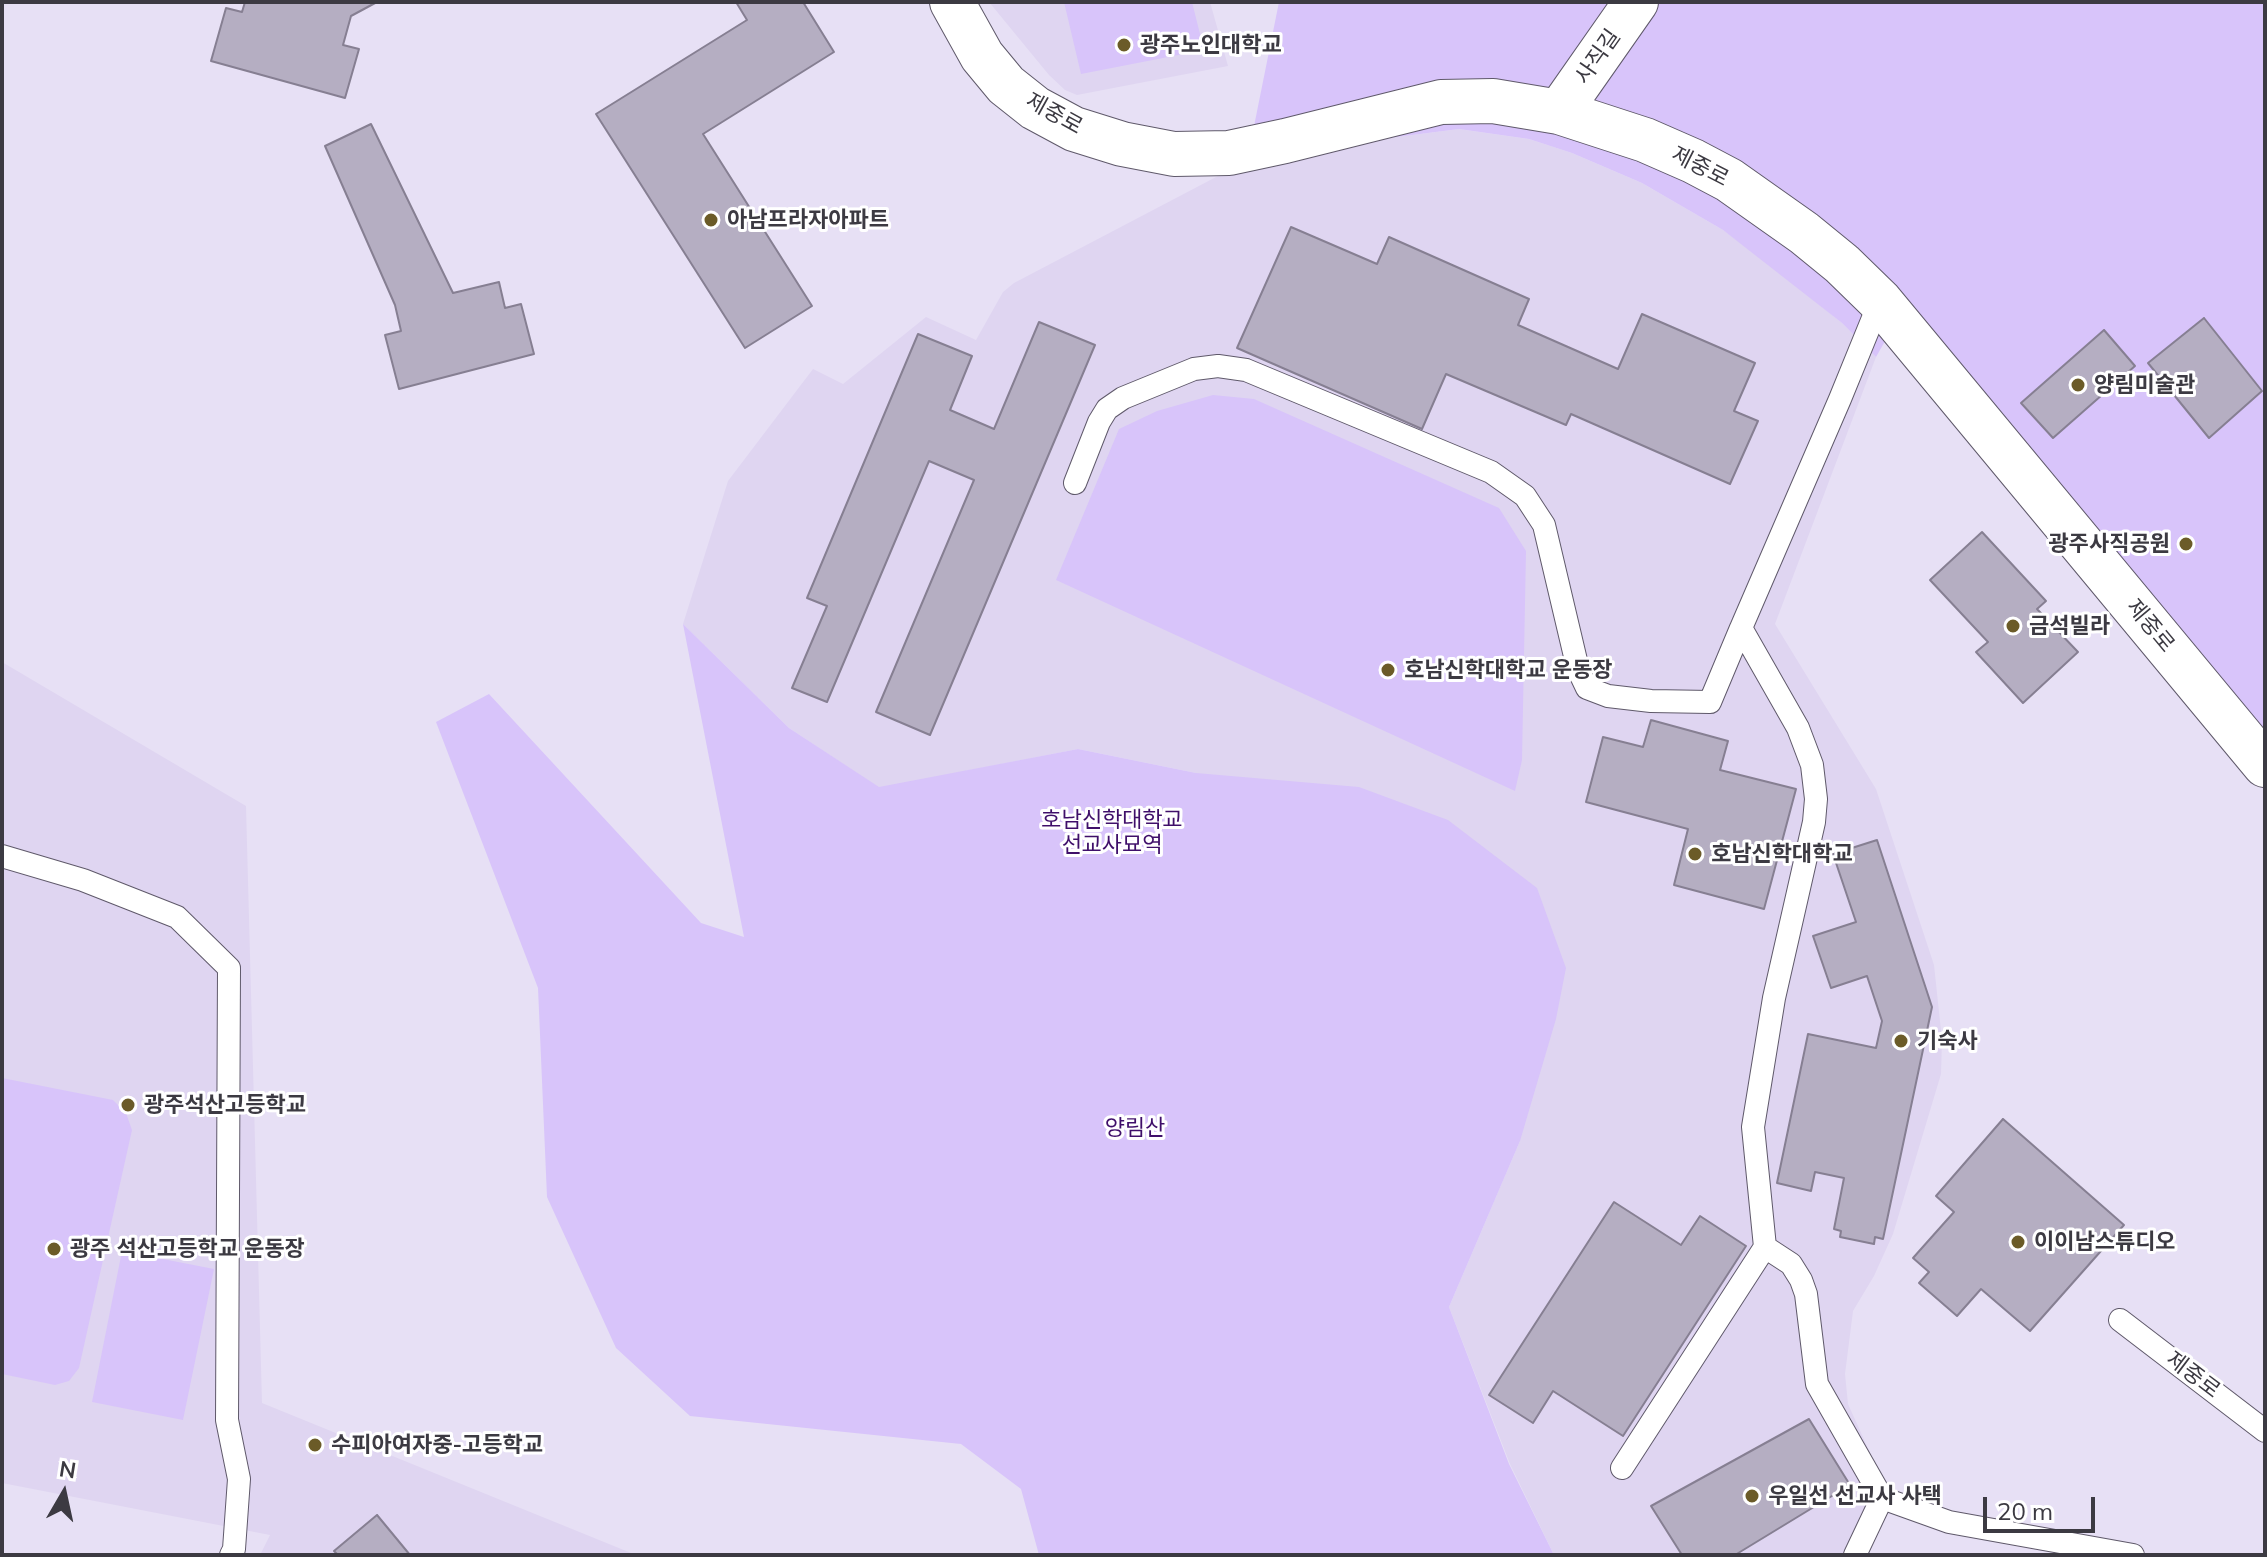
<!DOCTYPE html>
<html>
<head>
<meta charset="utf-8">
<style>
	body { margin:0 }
	#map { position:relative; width:2267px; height:1557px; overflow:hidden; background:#e7e0f5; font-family:Mulish,sans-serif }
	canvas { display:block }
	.frame { position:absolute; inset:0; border:4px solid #3c3a42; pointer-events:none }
	.north { position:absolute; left:24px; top:1453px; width:80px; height:80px; -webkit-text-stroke:6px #fff; paint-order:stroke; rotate:9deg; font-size:22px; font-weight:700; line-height:32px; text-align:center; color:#3c3a42 }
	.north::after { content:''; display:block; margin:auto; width:28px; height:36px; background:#3c3a42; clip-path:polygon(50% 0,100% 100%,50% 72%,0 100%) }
	.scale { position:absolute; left:1983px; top:1497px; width:112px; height:36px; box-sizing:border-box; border:4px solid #3c3a42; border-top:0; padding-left:10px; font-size:24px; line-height:28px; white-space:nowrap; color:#3c3a42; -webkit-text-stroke:6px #fff; paint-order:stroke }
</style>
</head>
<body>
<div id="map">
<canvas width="2267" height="1557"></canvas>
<div class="frame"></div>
<div class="north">N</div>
<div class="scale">20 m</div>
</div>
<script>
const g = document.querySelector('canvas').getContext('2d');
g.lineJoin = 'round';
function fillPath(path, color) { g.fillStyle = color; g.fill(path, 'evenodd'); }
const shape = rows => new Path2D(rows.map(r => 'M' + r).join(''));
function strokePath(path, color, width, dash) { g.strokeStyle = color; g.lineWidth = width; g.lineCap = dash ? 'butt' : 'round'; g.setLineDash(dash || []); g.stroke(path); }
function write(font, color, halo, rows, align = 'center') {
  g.font = font + ' Mulish,"Noto Sans KR",sans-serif'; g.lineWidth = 6; g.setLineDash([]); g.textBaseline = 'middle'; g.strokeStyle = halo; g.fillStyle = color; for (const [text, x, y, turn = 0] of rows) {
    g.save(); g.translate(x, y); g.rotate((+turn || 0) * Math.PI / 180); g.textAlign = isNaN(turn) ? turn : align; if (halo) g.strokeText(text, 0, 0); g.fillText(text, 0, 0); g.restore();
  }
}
fillPath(shape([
	[989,2,1210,2,1228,66,1077,95,1065,90,1049,75],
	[1459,129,1529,139,1572,153,1642,183,1723,230,1769,263,1842,323,1876,357,1775,624,1876,789,1934,965,1942,1040,1941,1074,1893,1234,1874,1276,1853,1311,1845,1374,1848,1404,1876,1466,1867,1504,1842,1555,1554,1555,1510,1464,1449,1307,1520,1141,1196,773,1078,749,879,788,789,728,683,624,728,481,813,369,843,384,926,317,976,340,1003,292,1014,283,1258,155],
	[2,662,246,806,262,1403,636,1555,260,1555,270,1535,2,1483]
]), '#dfd5f1');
fillPath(shape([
	[1064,2,1192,2,1204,50,1081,74],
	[1279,2,2265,2,2265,731,1905,306,1876,357,1842,323,1723,230,1642,183,1572,153,1529,139,1459,129,1248,156],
	[1213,395,1254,399,1499,508,1526,551,1522,760,1515,791,1056,580,1119,429,1157,411],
	[683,624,789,728,879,787,1078,749,1196,773,1359,787,1448,820,1537,888,1566,968,1556,1019,1520,1141,1449,1307,1509,1464,1554,1555,1039,1555,1021,1489,961,1444,690,1416,616,1348,547,1197,538,988,436,722,489,694,701,923,744,937],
	[2,1078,113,1100,126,1113,132,1130,79,1368,69,1381,55,1385,2,1374],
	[122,1251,214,1269,183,1420,92,1402]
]), '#d8c4fa');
const building = shape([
	[245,2,377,2,351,16,343,45,359,49,345,98,211,61,226,8,242,12,245,2],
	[736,2,803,2,834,52,703,134,812,306,745,348,596,114,747,20,736,2],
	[371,124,453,293,499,282,505,308,521,304,534,354,399,389,385,335,401,331,395,305,325,146,371,124],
	[1291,227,1377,264,1389,237,1529,299,1518,325,1618,369,1642,314,1755,363,1734,411,1758,421,1730,484,1571,414,1566,425,1446,374,1422,429,1237,348,1291,227],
	[2204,318,2262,391,2209,438,2148,363,2204,318],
	[1039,322,1095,345,930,735,876,712,974,480,929,461,827,702,792,688,827,606,807,598,918,334,972,356,950,410,994,429,1039,322],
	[2104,330,2135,366,2053,438,2021,403,2104,330],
	[1982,532,2046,601,2037,609,2078,652,2023,703,1976,652,1988,642,1930,580,1982,532],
	[1651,720,1728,741,1720,770,1796,789,1764,909,1674,885,1688,829,1586,802,1603,737,1643,747,1651,720],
	[1877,840,1932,1007,1883,1239,1875,1237,1874,1244,1840,1237,1841,1231,1834,1229,1844,1178,1815,1172,1811,1191,1777,1183,1808,1034,1876,1048,1882,1021,1867,976,1831,988,1813,936,1856,922,1833,854,1877,840],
	[2003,1119,2124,1225,2030,1331,1981,1289,1957,1316,1919,1283,1929,1272,1913,1258,1954,1212,1936,1196,2003,1119],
	[1614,1202,1681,1245,1700,1216,1746,1246,1623,1436,1553,1391,1533,1423,1489,1395,1614,1202],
	[1809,1419,1850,1485,1735,1555,1682,1555,1651,1506,1809,1419],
	[377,1515,410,1555,338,1555,334,1551,377,1515]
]);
fillPath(building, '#b5aec2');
strokePath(building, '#867f92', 2);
const service = shape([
	[1075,483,1099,422,1107,409,1123,398,1194,369,1218,366,1246,370,1491,472,1525,496,1544,525,1578,669,1587,688,1608,696,1651,701,1710,702,1741,628],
	[2,856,83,880,177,917,229,968,227,1420,239,1479,234,1549,231,1555],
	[1765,1247,1791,1264,1801,1280,1806,1294,1817,1384,1882,1498],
	[2120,1320,2265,1431],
	[1622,1468,1765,1247,1753,1127,1774,998,1814,822,1816,799,1812,765,1798,728,1741,628,1840,399,1880,301],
	[1855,1555,1882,1498,1949,1522,2133,1555]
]);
const minor = shape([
	[952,2,982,56,1006,85,1035,108,1074,129,1122,144,1174,154,1229,153,1285,141,1441,102,1493,101,1559,112,1645,140,1693,161,1729,180,1804,233,1842,264,1880,301,2265,765],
	[1559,112,1636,2]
]);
strokePath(service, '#5f596a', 24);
strokePath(minor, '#5f596a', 46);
strokePath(service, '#fff', 22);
strokePath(minor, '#fff', 44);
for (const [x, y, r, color] of [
	[1124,45,8,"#6b5b28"],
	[711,220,8,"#6b5b28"],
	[2078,385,8,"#6b5b28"],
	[2186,544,8,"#6b5b28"],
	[2013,626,8,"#6b5b28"],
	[1388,670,8,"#6b5b28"],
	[1695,854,8,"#6b5b28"],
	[1901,1041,8,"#6b5b28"],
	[128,1105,8,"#6b5b28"],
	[2018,1242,8,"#6b5b28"],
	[54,1249,8,"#6b5b28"],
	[315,1445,8,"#6b5b28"],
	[1752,1496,8,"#6b5b28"]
]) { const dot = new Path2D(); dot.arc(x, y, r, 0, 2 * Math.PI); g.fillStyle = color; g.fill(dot); strokePath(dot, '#fff', 3); }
write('bold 22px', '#3c3a42', '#fff', [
	["광주노인대학교",1140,45],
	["아남프라자아파트",727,220],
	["양림미술관",2094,385],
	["광주사직공원",2170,544,"right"],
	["금석빌라",2029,626],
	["호남신학대학교 운동장",1404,670],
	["호남신학대학교",1711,854],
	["기숙사",1917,1041],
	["광주석산고등학교",144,1105],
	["이이남스튜디오",2034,1242],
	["광주 석산고등학교 운동장",70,1249],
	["수피아여자중-고등학교",331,1445],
	["우일선 선교사 사택",1768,1496]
], 'left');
write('22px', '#3c3a42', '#fff', [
	["사직길",1598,57,-55],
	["제중로",1054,114,29],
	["제중로",1700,167,27],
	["제중로",2150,626,50],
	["제중로",2193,1375,37]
]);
write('22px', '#3f0f6a', '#fff', [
	["호남신학대학교",1112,820],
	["선교사묘역",1112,845],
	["양림산",1135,1128]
]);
</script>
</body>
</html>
